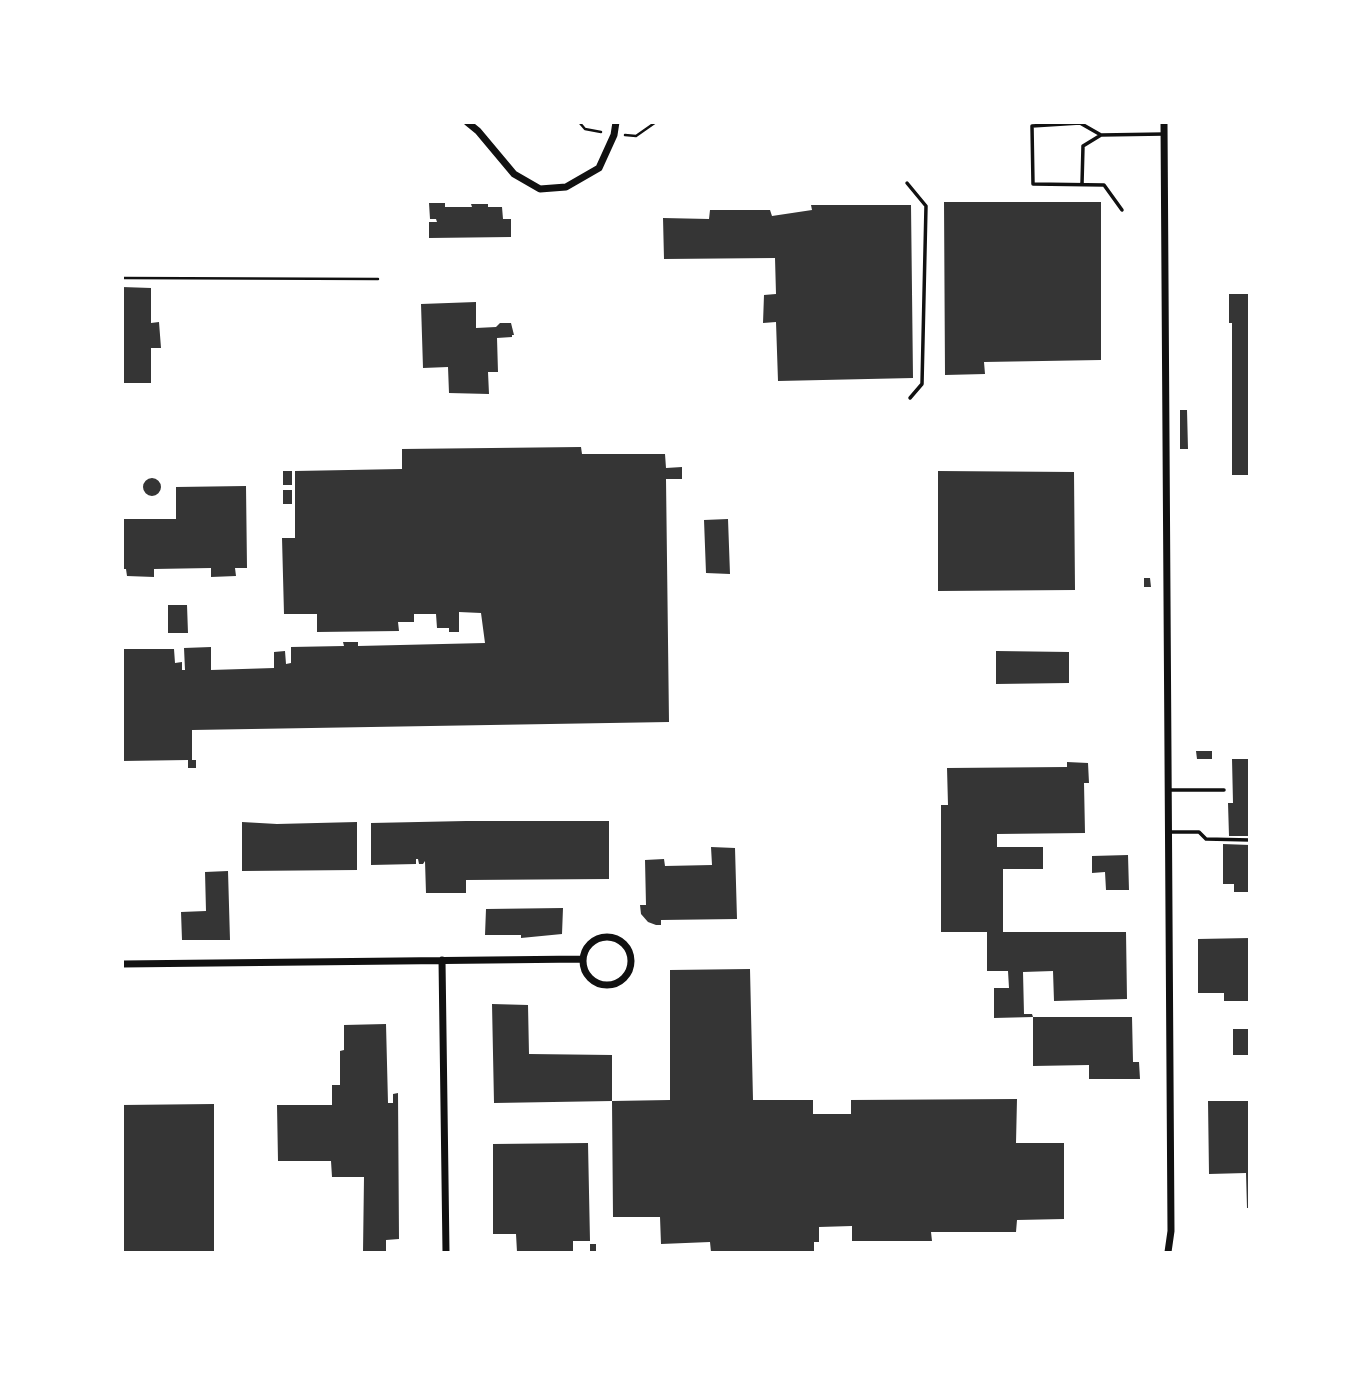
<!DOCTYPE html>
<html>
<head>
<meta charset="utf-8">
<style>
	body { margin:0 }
	#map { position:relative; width:1372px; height:1375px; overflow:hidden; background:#fff; font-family:"DejaVu Sans",sans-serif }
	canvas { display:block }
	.frame { position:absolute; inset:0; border:124px solid #fff; pointer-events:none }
</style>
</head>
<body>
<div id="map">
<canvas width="1372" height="1375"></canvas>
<div class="frame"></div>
</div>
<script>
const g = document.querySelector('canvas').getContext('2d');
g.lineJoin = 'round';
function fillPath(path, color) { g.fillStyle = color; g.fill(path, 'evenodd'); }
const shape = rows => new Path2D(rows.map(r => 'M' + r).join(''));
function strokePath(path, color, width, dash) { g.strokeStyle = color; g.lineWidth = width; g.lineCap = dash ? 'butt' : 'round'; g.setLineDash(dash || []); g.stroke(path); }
fillPath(shape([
	[944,202,1101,202,1101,360,984,362,985,374,945,375],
	[429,203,445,203,445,207,472,207,471,204,488,204,488,207,502,207,503,219,511,219,511,237,429,238,429,222,437,222,436,219,430,219],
	[811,205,911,205,913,378,778,381,776,322,763,323,764,295,776,294,775,258,664,259,663,218,709,219,710,210,770,210,772,216,812,210],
	[122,287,151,288,151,323,159,322,161,348,151,348,151,383,122,383],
	[1229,294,1250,294,1250,475,1232,475,1232,323,1229,323],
	[476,302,476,328,496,327,500,323,511,323,514,335,512,335,512,337,497,338,498,372,488,372,489,394,449,393,448,367,423,368,421,304],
	[1180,410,1187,410,1188,449,1180,449],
	[581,447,582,454,665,454,666,468,682,467,682,479,666,479,669,722,192,730,192,760,196,760,196,768,188,768,188,760,122,761,122,649,174,649,175,663,182,662,182,670,185,670,184,648,211,647,211,670,274,668,274,652,285,651,286,664,291,663,291,647,344,646,343,642,358,642,358,646,485,643,481,613,459,612,459,632,449,632,449,628,437,628,436,614,414,614,414,622,398,622,399,631,317,632,317,614,284,614,282,538,295,538,295,471,402,469,402,449],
	[283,471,292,471,292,485,283,485],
	[938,471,1074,472,1075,590,938,591],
	'143 487a9 9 0 1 1 18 0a9 9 0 1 1-18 0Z',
	[246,486,247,568,235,568,236,576,211,577,211,568,154,569,154,577,127,576,126,569,122,569,122,519,176,519,176,487],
	[283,490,292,490,292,504,283,504],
	[728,519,730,574,706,573,704,520],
	[1144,578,1150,578,1151,587,1144,587],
	[168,605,187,605,188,633,168,633],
	[996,651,1069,652,1069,683,996,684],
	[1196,751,1212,751,1212,759,1197,759],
	[1232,759,1250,759,1250,836,1229,836,1228,803,1233,803],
	[1067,762,1088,763,1089,783,1084,783,1085,833,997,834,997,847,1043,847,1043,869,1003,869,1003,932,1126,932,1127,999,1054,1001,1053,971,1023,972,1024,1014,1032,1014,1033,1017,994,1018,994,988,1009,988,1008,971,987,971,987,932,941,932,941,805,948,805,947,768,1067,767],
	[466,821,609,821,609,879,466,880,466,893,426,893,425,861,423,864,419,864,418,859,416,859,416,864,371,865,371,823],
	[242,822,277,824,357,822,357,870,242,871],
	[1223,844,1250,845,1250,892,1234,892,1234,884,1223,884],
	[711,847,735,848,737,919,661,920,661,925,656,925,648,922,641,914,640,905,646,905,645,860,664,859,665,866,712,865],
	[1128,855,1129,890,1106,890,1105,872,1092,873,1092,856],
	[228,871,230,940,182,940,181,912,206,911,205,872],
	[563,908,562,934,521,938,521,935,485,935,486,909],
	[1250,938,1250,1001,1224,1001,1224,993,1198,993,1198,939],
	[750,969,753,1100,813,1100,813,1114,851,1114,851,1100,1017,1099,1016,1143,1064,1143,1064,1219,1017,1220,1016,1232,931,1232,932,1241,852,1241,852,1226,819,1227,819,1242,814,1242,814,1252,711,1252,710,1242,661,1244,660,1217,613,1217,612,1101,670,1100,670,970],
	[492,1004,528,1005,529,1054,612,1055,612,1101,494,1103],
	[1033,1017,1132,1017,1133,1062,1139,1062,1140,1079,1089,1079,1089,1065,1033,1066],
	[386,1024,388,1103,393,1103,393,1094,398,1093,399,1239,386,1240,386,1252,363,1252,364,1177,332,1177,331,1161,278,1161,277,1105,332,1105,332,1085,340,1085,340,1051,344,1050,344,1025],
	[1233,1029,1250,1029,1250,1055,1233,1055],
	[1208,1101,1250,1101,1250,1208,1247,1208,1246,1173,1209,1174],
	[214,1104,214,1252,122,1252,122,1105],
	[588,1143,590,1241,573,1241,573,1252,517,1252,516,1234,493,1234,493,1144],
	[590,1244,596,1244,596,1252,590,1252]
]), '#353535');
strokePath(shape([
	[579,122,585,129,601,132],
	[625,135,636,136,656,122],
	[122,278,378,279]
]), '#111', 2.5);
strokePath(shape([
	[907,183,926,206,922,384,910,398],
	[1082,184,1083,146,1101,135],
	[1122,210,1104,185,1033,184,1032,126,1080,123,1101,135,1164,134],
	[1170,790,1224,790],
	[1168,832,1199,832,1206,839,1250,840]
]), '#111', 3.5);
strokePath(shape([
	[467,122,478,131,514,174,540,189,566,187,599,168,614,135,616,122],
	[1164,122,1171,1231,1168,1252],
	'583 961a24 24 0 1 1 48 0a24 24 0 1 1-48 0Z',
	[442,960,446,1252],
	[122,964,582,959]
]), '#111', 7);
</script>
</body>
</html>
